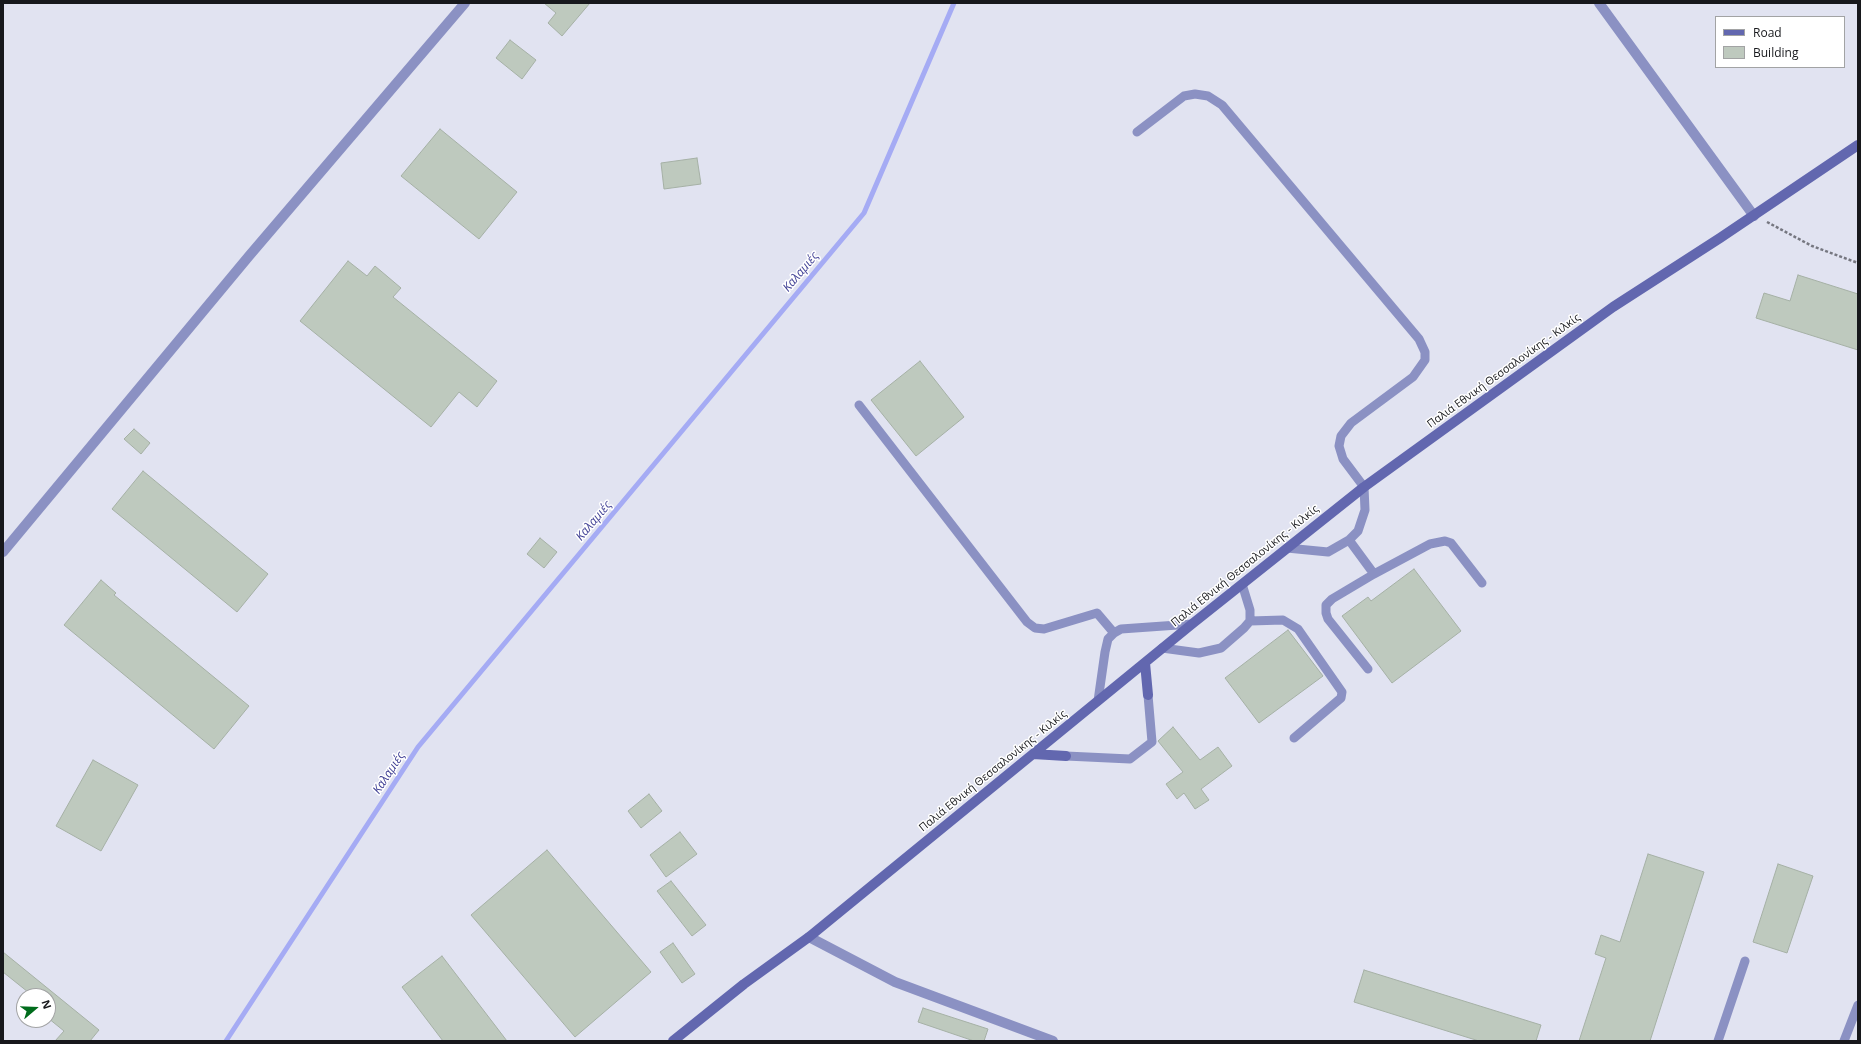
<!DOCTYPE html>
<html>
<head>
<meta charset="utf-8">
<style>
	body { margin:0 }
	#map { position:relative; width:1861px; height:1044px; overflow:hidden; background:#e1e3f1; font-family:"Open Sans",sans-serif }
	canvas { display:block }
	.frame { position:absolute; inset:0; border:4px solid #17181c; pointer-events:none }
	.legend { position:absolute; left:1715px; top:16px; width:130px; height:52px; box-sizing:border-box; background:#fff; border:1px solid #a2a3a4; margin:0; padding:5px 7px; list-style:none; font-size:12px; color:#17181c }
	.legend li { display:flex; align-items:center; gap:8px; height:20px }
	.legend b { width:20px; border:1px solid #a2a3a4 }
	.north { position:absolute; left:16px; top:988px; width:40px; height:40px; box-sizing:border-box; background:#fff; border:1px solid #a2a3a4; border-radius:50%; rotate:71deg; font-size:11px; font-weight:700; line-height:16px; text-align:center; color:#17181c }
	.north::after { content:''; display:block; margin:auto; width:14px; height:18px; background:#006c1c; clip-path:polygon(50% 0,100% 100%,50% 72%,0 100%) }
</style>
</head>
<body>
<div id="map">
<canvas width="1861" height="1044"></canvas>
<div class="frame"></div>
<ul class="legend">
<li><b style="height:5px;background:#6267af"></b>Road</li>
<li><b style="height:11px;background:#bec9be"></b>Building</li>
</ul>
<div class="north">N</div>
</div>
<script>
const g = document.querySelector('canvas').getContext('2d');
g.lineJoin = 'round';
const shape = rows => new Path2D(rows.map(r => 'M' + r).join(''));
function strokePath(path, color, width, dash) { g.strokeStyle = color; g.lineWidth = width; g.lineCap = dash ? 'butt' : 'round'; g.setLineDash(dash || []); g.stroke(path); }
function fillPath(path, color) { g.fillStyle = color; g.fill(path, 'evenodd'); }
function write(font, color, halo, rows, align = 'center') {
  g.font = font + ' "Open Sans",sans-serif'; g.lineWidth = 3; g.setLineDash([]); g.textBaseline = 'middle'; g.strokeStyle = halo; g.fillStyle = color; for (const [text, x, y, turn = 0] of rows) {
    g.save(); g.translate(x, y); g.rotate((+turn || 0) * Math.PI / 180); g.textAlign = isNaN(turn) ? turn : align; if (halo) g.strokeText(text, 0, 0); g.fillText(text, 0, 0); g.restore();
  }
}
strokePath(shape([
	[226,1041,418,747,864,213,954,3]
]), '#a5abf4', 5);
const building = shape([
	[544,3,590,3,562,36,548,23,556,13,544,3],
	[510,40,536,60,522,79,496,58,510,40],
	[440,129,517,192,479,239,401,176,440,129],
	[697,158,701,184,664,189,661,163,697,158],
	[348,261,367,276,375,266,401,288,393,297,497,381,477,407,459,392,431,427,300,321,348,261],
	[1798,275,1858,294,1858,350,1756,318,1764,293,1790,301,1798,275],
	[920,361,964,417,916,456,871,400,920,361],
	[134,429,150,443,141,454,124,439,134,429],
	[143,471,268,574,237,612,112,509,143,471],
	[540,538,557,552,544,568,527,554,540,538],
	[1414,569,1461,631,1392,683,1342,616,1368,597,1371,601,1414,569],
	[101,580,116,593,114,595,249,706,214,749,64,625,101,580],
	[1288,630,1323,676,1259,723,1225,678,1288,630],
	[1173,727,1200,760,1218,747,1232,766,1201,789,1209,800,1195,809,1184,793,1177,799,1166,784,1183,772,1158,741,1173,727],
	[93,760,138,785,101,851,56,826,93,760],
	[649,794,662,811,641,828,628,811,649,794],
	[680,832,697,854,666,877,650,855,680,832],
	[547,850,651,972,575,1037,471,915,547,850],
	[1648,854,1704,872,1650,1041,1579,1041,1606,958,1595,954,1601,935,1620,942,1648,854],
	[1778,864,1813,876,1787,953,1753,942,1778,864],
	[671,881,706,925,692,936,657,891,671,881],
	[673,943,695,974,682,983,660,952,673,943],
	[3,952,99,1030,90,1041,55,1041,64,1031,48,1018,48,996,33,996,3,972,3,952],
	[442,956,507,1041,443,1041,402,987,442,956],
	[1364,970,1541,1025,1536,1041,1479,1041,1354,1002,1364,970],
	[923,1008,988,1029,984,1041,974,1041,918,1022,923,1008]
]);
fillPath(building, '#bec9be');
strokePath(building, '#a5b0a5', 1);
strokePath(shape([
	[1767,222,1812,246,1858,263]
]), '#767780', 2.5, [3, 2]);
strokePath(shape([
	[1137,132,1184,96,1195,94,1208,96,1222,105,1419,339,1425,352,1425,360,1413,377,1351,423,1341,436,1339,446,1343,459,1364,487,1365,510,1358,531,1349,540,1328,552,1287,548],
	[859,405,1027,622,1035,628,1044,629,1097,613,1114,633],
	[1349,540,1374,574,1332,599,1326,605,1326,613,1328,619,1368,669],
	[1374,574,1430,544,1445,541,1451,543,1482,583],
	[1250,621,1283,620,1298,629,1342,692,1341,698,1294,738],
	[1162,648,1199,653,1221,648,1244,628,1250,621,1250,610,1242,584],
	[1098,701,1105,652,1108,639,1114,633,1121,629,1192,624],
	[1066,756,1130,759,1152,742,1148,695],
	[1718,1041,1745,961],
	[1844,1041,1858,1005]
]), '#8b91c3', 9);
strokePath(shape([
	[1599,3,1754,216],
	[3,552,249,256,465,3],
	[809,937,895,982,1053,1041]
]), '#8b91c3', 10);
strokePath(shape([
	[1145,663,1148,695],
	[1033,754,1066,756],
	[673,1041,744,984,809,937,1192,624,1364,487,1613,307,1720,238,1858,145]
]), '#6267af', 10);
write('11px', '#17181c', '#fff', [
	["Παλιά Εθνική Θεσσαλονίκης - Κιλκίς",1504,371,-36],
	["Παλιά Εθνική Θεσσαλονίκης - Κιλκίς",1245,566,-39],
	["Παλιά Εθνική Θεσσαλονίκης - Κιλκίς",993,771,-39]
]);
write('italic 12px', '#414195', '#fff', [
	["Καλαμιές",801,272,-50],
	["Καλαμιές",594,521,-50],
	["Καλαμιές",389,773,-57]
]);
</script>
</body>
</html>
